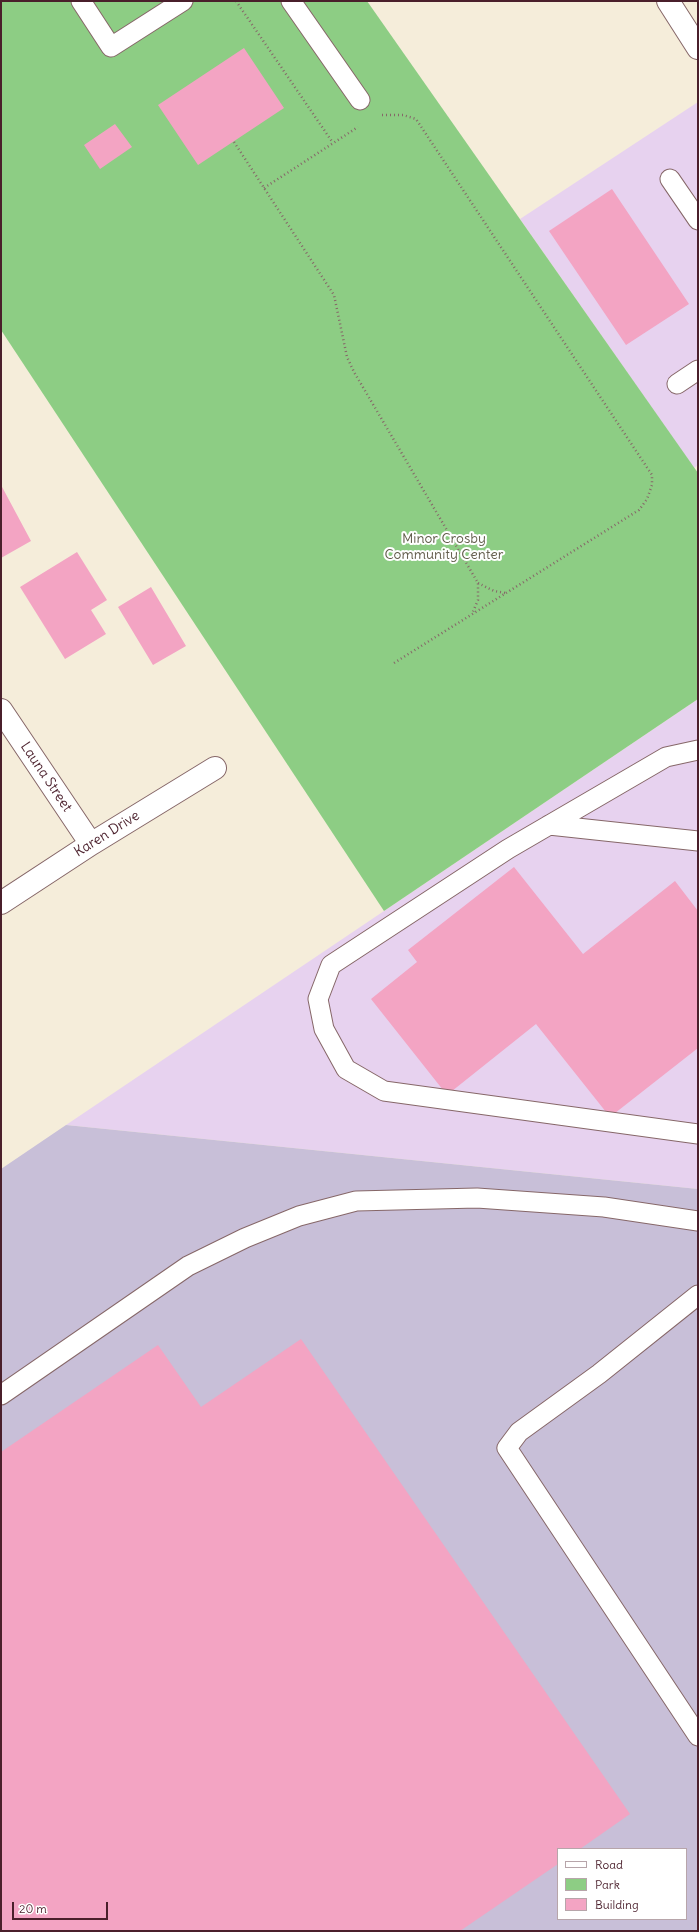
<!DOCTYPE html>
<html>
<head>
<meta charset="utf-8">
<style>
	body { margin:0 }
	#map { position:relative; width:699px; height:1932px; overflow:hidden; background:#f5edda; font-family:Delius,sans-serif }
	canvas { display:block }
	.frame { position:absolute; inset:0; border:2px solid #4a1f2b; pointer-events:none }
	.legend { position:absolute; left:557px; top:1848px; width:130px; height:72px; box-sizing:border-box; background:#fff; border:1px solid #b7a5aa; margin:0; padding:5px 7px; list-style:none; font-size:12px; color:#4a1f2b }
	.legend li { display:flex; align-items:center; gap:8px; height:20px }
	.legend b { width:20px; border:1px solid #b7a5aa }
	.scale { position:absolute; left:12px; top:1902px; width:96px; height:18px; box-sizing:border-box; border:2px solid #4a1f2b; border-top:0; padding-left:5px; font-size:12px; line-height:14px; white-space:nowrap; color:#4a1f2b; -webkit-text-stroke:3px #fff; paint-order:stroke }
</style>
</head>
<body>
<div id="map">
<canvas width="699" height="1932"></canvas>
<div class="frame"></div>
<ul class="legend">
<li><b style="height:5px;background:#fff"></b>Road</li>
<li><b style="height:11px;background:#8dcd84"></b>Park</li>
<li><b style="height:11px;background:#f3a4c3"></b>Building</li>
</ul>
<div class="scale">20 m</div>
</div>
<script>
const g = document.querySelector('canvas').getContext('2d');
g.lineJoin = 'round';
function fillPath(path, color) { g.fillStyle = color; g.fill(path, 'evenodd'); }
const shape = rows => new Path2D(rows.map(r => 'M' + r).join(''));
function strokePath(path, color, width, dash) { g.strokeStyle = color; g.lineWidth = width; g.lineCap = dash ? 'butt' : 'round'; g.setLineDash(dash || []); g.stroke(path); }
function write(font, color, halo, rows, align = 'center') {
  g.font = font + ' Delius,sans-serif'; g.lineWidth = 4; g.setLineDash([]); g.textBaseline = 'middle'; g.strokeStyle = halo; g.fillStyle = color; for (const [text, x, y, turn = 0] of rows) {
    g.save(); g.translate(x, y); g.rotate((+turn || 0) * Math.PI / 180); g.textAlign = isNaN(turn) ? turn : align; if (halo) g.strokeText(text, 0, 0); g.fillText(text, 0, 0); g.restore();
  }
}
fillPath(shape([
	[698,102,698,465,694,468,520,219],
	[698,699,698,1189,66,1125,384,911]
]), '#e7d2ef');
fillPath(shape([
	[66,1125,698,1189,698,1931,1,1931,1,1169],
	[558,1849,686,1849,686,1919,558,1919]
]), '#c8bfd8');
fillPath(shape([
	[1,1,367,1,698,473,698,699,384,911,1,330]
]), '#8dcd84');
fillPath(shape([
	[244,48,284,108,198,165,158,105],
	[115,124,132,147,100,169,84,145],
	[612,189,689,304,626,345,549,231],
	[1,485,31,541,1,558],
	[77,552,107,600,91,610,106,634,65,659,20,587],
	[151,587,186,646,153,665,118,607],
	[514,867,583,954,675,881,698,911,698,1048,610,1117,536,1024,447,1095,371,999,417,962,408,950],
	[301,1339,630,1814,580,1849,558,1849,558,1864,460,1931,1,1931,1,1452,158,1345,201,1407]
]), '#f3a4c3');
const service = shape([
	[81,1,111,47,183,1],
	[291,1,360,100],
	[670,179,698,220],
	[677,384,698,370],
	[698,750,666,757,508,849,331,965,318,999,324,1029,346,1069,384,1091,698,1134],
	[549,825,698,841],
	[698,1295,599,1374,519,1432,507,1448,698,1736],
	[1,1395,188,1266,245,1238,299,1216,356,1201,477,1198,604,1207,698,1221]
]);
const minor = shape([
	[1,710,91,844],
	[1,903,91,844,215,768]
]);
const tertiary = shape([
	[668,1,698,48]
]);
strokePath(service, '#866768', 21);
strokePath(minor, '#866768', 24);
strokePath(tertiary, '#866768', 24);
strokePath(shape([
	[236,1,333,143],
	[382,115,403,115,416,119,652,475,652,485,647,499,639,510,394,663],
	[234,142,334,295,347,357,354,372,478,583,478,600,472,614],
	[264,188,358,127],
	[478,583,494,591,505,593]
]), '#866768', 2.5, [1, 3]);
strokePath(service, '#fff', 19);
strokePath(minor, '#fff', 22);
strokePath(tertiary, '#fff', 22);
write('14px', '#615c4a', '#fff', [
	["Minor Crosby",444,539],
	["Community Center",444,555]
]);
write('14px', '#4a1f2b', '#fff', [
	["Launa Street",46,777,56],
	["Karen Drive",107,834,-32]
]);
</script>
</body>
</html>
